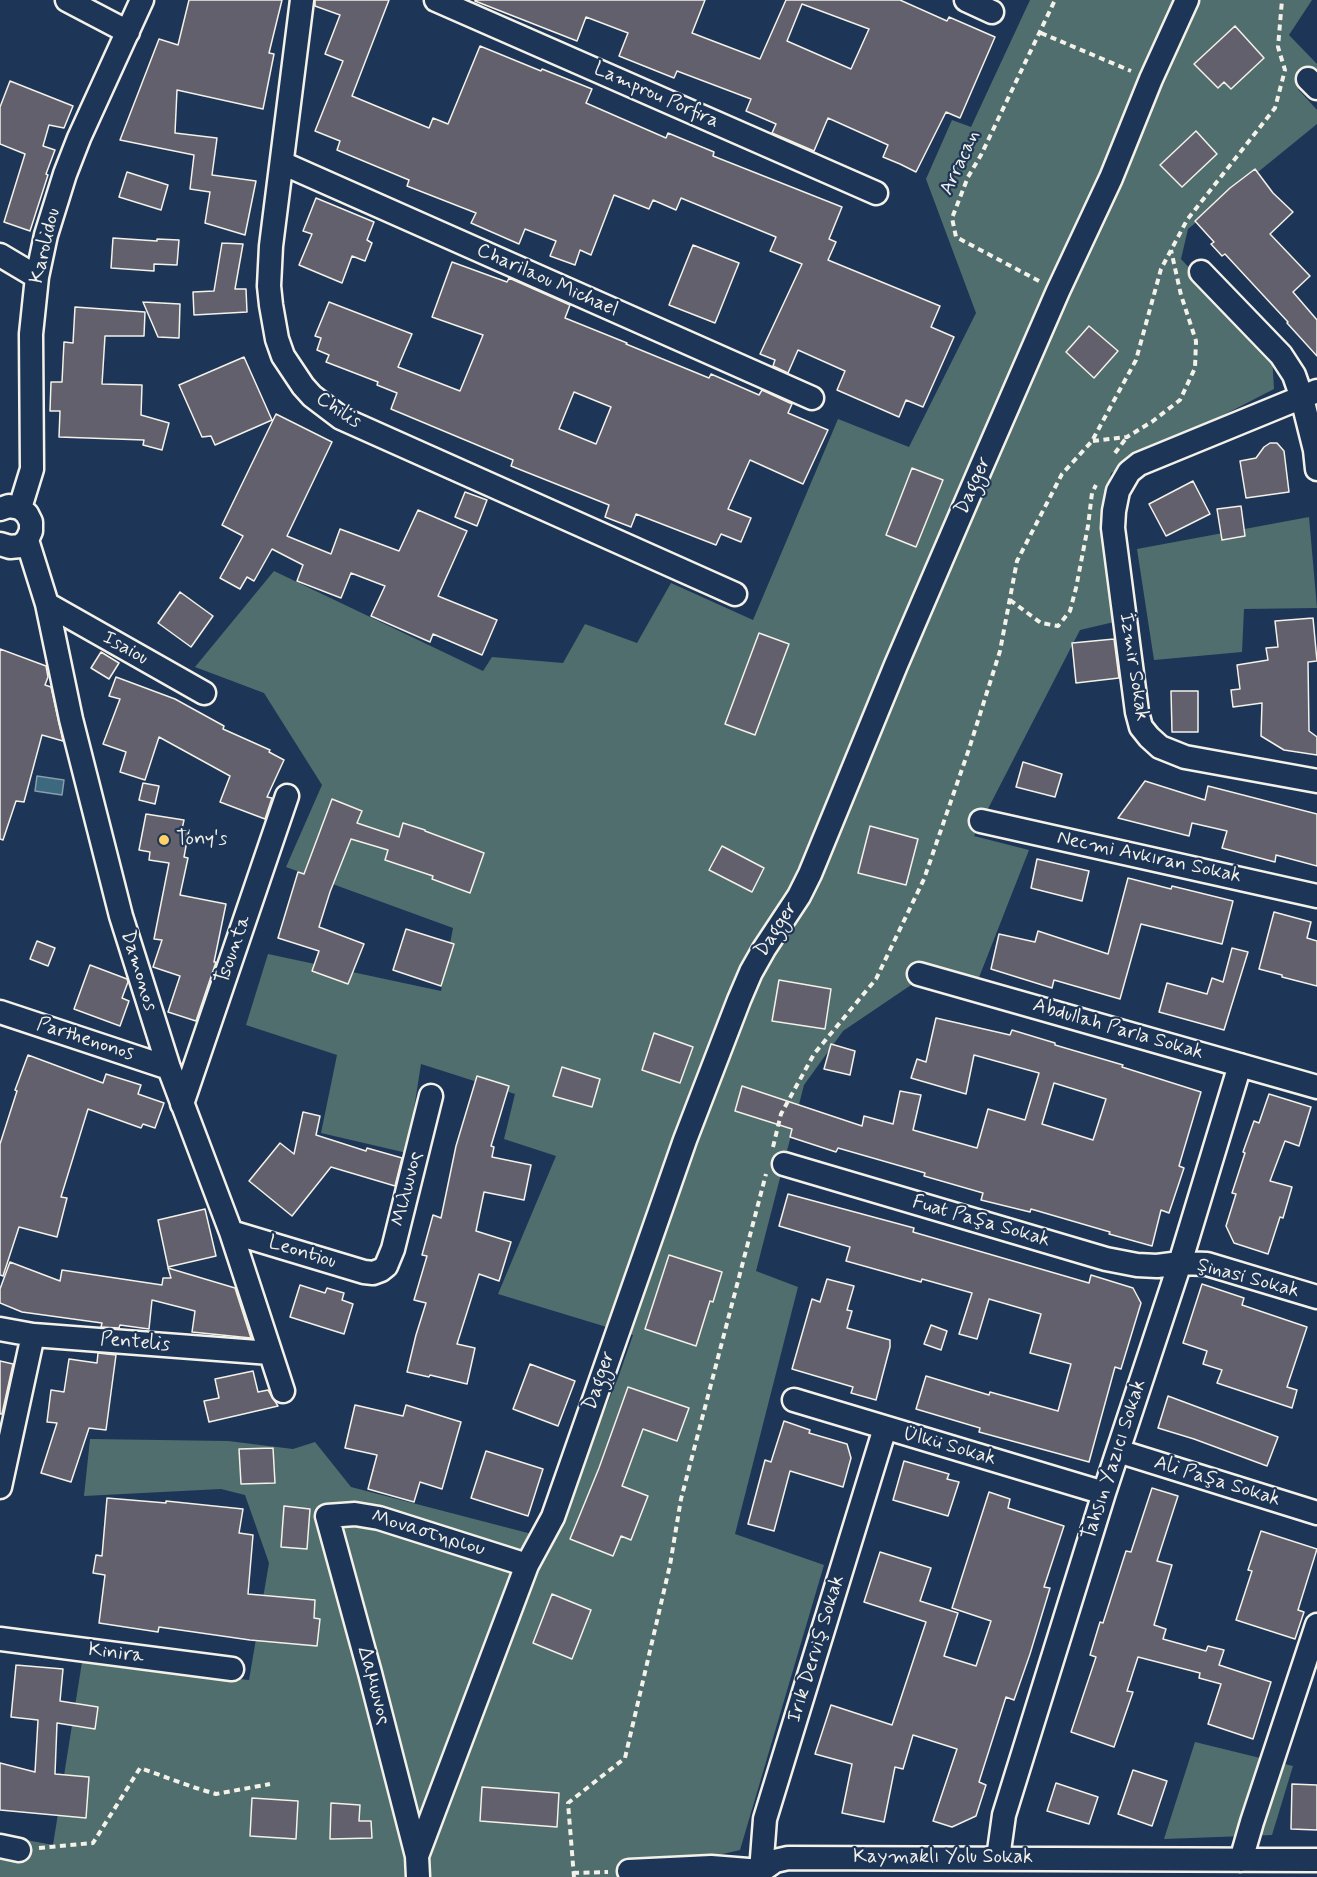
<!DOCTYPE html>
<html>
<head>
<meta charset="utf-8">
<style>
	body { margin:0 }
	canvas { display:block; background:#1d3557 }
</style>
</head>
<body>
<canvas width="1317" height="1877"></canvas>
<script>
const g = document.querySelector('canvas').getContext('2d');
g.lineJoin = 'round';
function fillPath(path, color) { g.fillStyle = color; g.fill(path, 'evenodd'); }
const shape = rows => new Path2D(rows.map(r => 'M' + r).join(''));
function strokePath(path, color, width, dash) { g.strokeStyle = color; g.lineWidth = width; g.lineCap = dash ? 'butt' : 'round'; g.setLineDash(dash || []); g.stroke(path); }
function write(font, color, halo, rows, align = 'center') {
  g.font = font + ' Mynerve,sans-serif'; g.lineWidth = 4.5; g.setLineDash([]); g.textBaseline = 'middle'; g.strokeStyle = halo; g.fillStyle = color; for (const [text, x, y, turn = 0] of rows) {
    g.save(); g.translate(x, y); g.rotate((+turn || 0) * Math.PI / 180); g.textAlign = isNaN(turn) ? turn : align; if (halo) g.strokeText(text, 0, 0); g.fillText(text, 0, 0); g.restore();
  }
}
fillPath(shape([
	[1030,0,1312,0,1289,35,1317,64,1317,68,1298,89,1317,110,1317,124,1188,229,1181,259,1272,355,1274,389,1111,473,1102,512,1114,622,1080,630,974,836,1029,850,978,980,914,983,843,1031,804,1085,756,1271,798,1287,735,1534,824,1565,740,1850,705,1858,722,1877,0,1877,0,1835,53,1845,82,1662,249,1680,269,1563,245,1495,221,1489,84,1496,90,1439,228,1441,293,1449,315,1442,351,1487,551,1539,618,1378,633,1335,498,1294,556,1156,504,1139,515,1094,421,1064,407,1153,321,1133,337,1055,246,1025,268,954,441,991,453,928,286,867,322,785,264,693,195,667,274,571,483,671,492,657,563,663,585,624,637,643,671,583,753,620,838,419,909,447,976,313,926,179,952,120,971,127],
	[1309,517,1317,608,1244,609,1242,652,1154,660,1137,549],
	[1195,1742,1293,1766,1272,1835,1164,1839]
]), '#4f6e6d');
const water = shape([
	[37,776,64,780,62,795,35,791,37,776]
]);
fillPath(water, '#3c6880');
strokePath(water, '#869faa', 1.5);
const building = shape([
	[189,0,282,0,269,53,274,54,263,109,177,90,175,133,217,138,212,175,256,181,245,235,205,223,210,192,190,189,194,155,120,140,159,39,178,45,189,0],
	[315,0,389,0,352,96,429,128,433,118,448,124,480,46,541,71,542,69,592,89,586,103,666,138,668,133,714,152,713,156,842,207,829,239,836,242,828,260,940,306,931,327,954,337,923,407,906,400,899,417,837,390,845,371,798,350,788,373,773,366,775,360,760,354,802,264,770,251,776,237,681,198,676,210,653,200,649,209,614,195,591,255,580,250,575,265,550,256,556,241,525,229,519,244,471,223,476,213,407,186,409,180,337,150,340,141,315,131,343,61,325,54,340,15,315,6,315,0],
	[475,0,705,0,692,33,760,59,786,0,900,0,947,21,949,17,995,37,960,118,946,112,916,172,900,164,883,157,888,145,828,118,814,151,772,133,776,124,746,111,751,99,677,71,674,78,619,56,628,33,586,17,577,41,475,1,475,0],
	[802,4,869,29,851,69,787,41,802,4],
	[1235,26,1264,58,1231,89,1224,82,1218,88,1194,64,1235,26],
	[10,81,73,106,64,128,49,125,43,146,55,150,46,174,48,175,30,231,4,222,25,154,0,144,0,107,10,81],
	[1196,131,1217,154,1182,187,1160,165,1196,131],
	[1255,169,1273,193,1293,212,1270,234,1310,276,1293,292,1317,320,1317,356,1287,323,1288,322,1225,254,1222,256,1211,244,1214,242,1195,221,1230,188,1255,169],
	[127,172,168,185,161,210,119,197,127,172],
	[316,198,374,222,367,240,372,243,365,261,352,256,342,283,299,265,312,234,303,231,316,198],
	[113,238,157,241,157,239,179,240,177,265,154,264,154,271,111,268,113,238],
	[222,243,243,244,235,289,246,289,247,312,194,315,193,292,214,291,222,243],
	[693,245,739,263,715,323,669,305,693,245],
	[452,262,507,282,509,278,570,305,565,318,627,343,626,344,709,378,711,374,759,395,762,390,792,404,788,413,828,430,803,484,750,460,728,509,751,518,741,542,721,534,716,545,636,514,631,527,605,517,609,505,511,466,513,460,391,409,397,393,377,385,378,382,326,362,329,355,317,350,321,338,315,336,329,302,412,334,398,367,460,391,483,335,432,317,452,262],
	[574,392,611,407,596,444,559,429,574,392],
	[143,302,180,304,179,338,158,337,143,302],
	[75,307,145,312,144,336,105,336,102,384,142,385,141,415,169,423,162,450,143,445,144,440,59,437,60,411,50,411,51,382,62,382,64,342,73,343,75,307],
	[1089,326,1118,351,1094,378,1066,352,1089,326],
	[244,357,272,420,215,445,211,436,202,437,179,385,244,357],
	[276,414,332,442,287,536,331,554,340,529,399,551,418,510,467,531,438,596,497,620,482,655,433,634,430,642,371,616,385,586,351,573,341,598,297,581,303,565,272,549,254,581,247,577,240,589,220,578,243,536,222,525,276,414],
	[1270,443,1277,443,1284,451,1289,492,1246,498,1240,461,1256,458,1264,447,1270,443],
	[912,468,943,480,916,547,886,535,912,468],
	[1193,481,1210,514,1166,536,1149,504,1193,481],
	[465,492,487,500,477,526,455,517,465,492],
	[1241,506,1245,536,1222,540,1217,509,1241,506],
	[180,592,213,616,191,647,158,623,180,592],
	[1313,618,1317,661,1308,662,1309,731,1317,737,1317,755,1284,750,1261,736,1262,703,1233,707,1231,690,1240,689,1237,665,1268,660,1266,648,1278,647,1275,621,1313,618],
	[759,633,789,644,755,735,725,724,759,633],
	[1114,639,1119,678,1076,683,1072,643,1114,639],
	[0,649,46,666,48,677,45,685,51,687,63,741,42,735,24,802,16,801,3,840,0,839,0,649],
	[101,652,119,663,109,679,91,668,101,652],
	[116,677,175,699,224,726,223,729,270,750,269,752,284,760,267,797,272,798,265,819,220,802,230,776,159,737,145,780,120,772,126,752,103,744,120,699,109,696,116,677],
	[1171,691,1198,691,1198,732,1172,732,1171,691],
	[1023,762,1062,774,1055,797,1016,787,1023,762],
	[1145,781,1205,800,1208,786,1317,814,1317,866,1276,855,1275,862,1222,848,1227,831,1192,823,1189,836,1118,818,1145,781],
	[143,783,159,786,155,804,139,800,143,783],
	[332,799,362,811,357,823,399,837,403,823,425,830,425,831,484,853,470,893,432,879,433,876,385,860,388,850,351,839,330,892,319,927,364,944,348,984,312,971,319,951,278,938,298,872,304,874,332,799],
	[146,814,184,820,182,829,189,830,184,857,188,858,180,895,226,904,214,962,216,962,196,1021,168,1012,180,976,153,967,162,940,154,939,169,863,149,860,150,852,139,850,146,814],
	[870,826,918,839,906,885,858,873,870,826],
	[722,846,764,868,752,892,709,870,722,846],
	[1037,859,1089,871,1082,901,1031,888,1037,859],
	[1128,878,1171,889,1172,886,1233,901,1222,944,1141,924,1120,999,1054,980,1052,988,991,969,999,934,1035,942,1038,931,1108,954,1128,878],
	[1274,912,1311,922,1307,938,1317,941,1317,986,1282,977,1282,975,1259,969,1274,912],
	[406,929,454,944,441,986,393,970,406,929],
	[37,941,55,948,48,966,30,959,37,941],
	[1232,948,1248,952,1224,1030,1159,1012,1167,983,1207,994,1212,978,1223,982,1232,948],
	[90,965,127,979,128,982,122,998,129,1001,120,1026,74,1009,90,965],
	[779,980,831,989,825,1029,772,1021,779,980],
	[936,1018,1010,1035,1012,1030,1055,1043,1055,1045,1123,1065,1122,1067,1201,1092,1179,1166,1184,1168,1169,1213,1161,1210,1152,1246,1109,1234,1110,1232,1031,1209,1030,1212,981,1200,983,1193,924,1176,925,1173,838,1148,836,1152,790,1137,792,1129,735,1111,742,1086,862,1126,864,1116,893,1124,900,1091,921,1095,913,1130,977,1148,988,1109,1025,1120,1039,1073,974,1055,966,1094,911,1078,917,1059,926,1062,936,1018],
	[1054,1083,1106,1099,1093,1140,1042,1124,1054,1083],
	[654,1033,693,1047,680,1083,642,1070,654,1033],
	[831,1044,855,1051,850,1075,824,1069,831,1044],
	[28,1055,103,1083,106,1074,141,1085,138,1094,164,1103,155,1128,143,1124,141,1128,88,1109,61,1197,67,1198,57,1237,19,1227,3,1276,0,1275,0,1144,17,1091,15,1090,28,1055],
	[562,1067,600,1079,592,1107,553,1096,562,1067],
	[477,1076,509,1086,491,1146,494,1147,492,1157,531,1165,524,1200,484,1192,476,1231,511,1242,499,1281,479,1274,457,1344,475,1348,467,1384,430,1375,429,1377,407,1372,416,1335,426,1303,414,1300,427,1256,422,1255,433,1215,441,1218,456,1146,477,1076],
	[1269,1094,1311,1107,1299,1146,1285,1141,1270,1181,1292,1187,1283,1218,1280,1217,1268,1254,1234,1243,1226,1226,1236,1194,1232,1193,1245,1153,1243,1152,1254,1121,1259,1123,1269,1094],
	[303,1112,320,1116,316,1135,366,1151,367,1148,402,1158,395,1186,331,1167,292,1216,249,1181,280,1143,294,1154,303,1112],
	[788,1194,914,1228,913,1232,1089,1283,1091,1275,1133,1288,1141,1303,1121,1369,1115,1367,1089,1462,979,1432,980,1428,916,1409,926,1376,989,1395,990,1392,1058,1411,1071,1364,1030,1353,1041,1314,989,1299,977,1339,959,1334,972,1293,922,1279,921,1282,846,1261,850,1247,779,1226,788,1194],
	[205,1209,216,1256,168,1267,158,1220,205,1209],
	[669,1255,722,1272,713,1302,710,1301,696,1346,645,1329,669,1255],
	[10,1262,60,1281,62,1270,162,1285,163,1278,171,1278,168,1268,235,1288,251,1338,192,1332,195,1311,152,1300,149,1329,120,1325,119,1328,101,1327,102,1323,22,1312,0,1303,0,1289,10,1262],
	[827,1279,854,1286,847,1310,852,1311,847,1328,890,1340,890,1347,876,1400,851,1393,853,1387,792,1369,812,1299,820,1302,827,1279],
	[1202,1284,1244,1298,1242,1305,1307,1327,1287,1387,1297,1390,1292,1408,1217,1383,1222,1370,1203,1364,1207,1351,1183,1343,1202,1284],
	[300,1285,325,1293,327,1288,344,1293,342,1300,353,1304,344,1334,290,1317,300,1285],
	[931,1325,947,1331,941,1350,924,1344,931,1325],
	[98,1353,116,1355,106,1430,89,1428,71,1482,41,1473,57,1423,47,1422,51,1390,64,1392,69,1359,97,1363,98,1353],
	[0,1361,13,1364,2,1414,0,1414,0,1361],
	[530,1364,575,1381,558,1426,513,1409,530,1364],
	[253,1371,258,1392,268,1390,278,1406,209,1422,204,1401,219,1398,215,1379,253,1371],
	[628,1387,689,1408,677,1441,643,1429,622,1486,648,1496,631,1540,621,1536,613,1556,570,1539,599,1468,628,1387],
	[1168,1396,1278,1437,1267,1466,1194,1439,1158,1428,1168,1396],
	[355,1405,403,1416,406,1405,461,1422,442,1489,420,1482,414,1502,368,1489,377,1455,345,1448,355,1405],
	[784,1421,810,1430,809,1433,847,1444,851,1458,843,1487,790,1471,774,1531,748,1524,765,1460,771,1462,784,1421],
	[273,1448,275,1483,241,1484,239,1449,273,1448],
	[486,1451,543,1469,528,1516,471,1498,486,1451],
	[904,1461,949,1474,947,1479,959,1482,948,1516,893,1500,904,1461],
	[1152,1488,1178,1496,1157,1561,1172,1565,1154,1625,1166,1629,1163,1639,1206,1651,1208,1646,1224,1650,1219,1665,1271,1682,1253,1739,1208,1724,1221,1684,1199,1678,1200,1673,1138,1657,1127,1691,1133,1692,1114,1747,1071,1732,1096,1657,1090,1655,1100,1622,1103,1623,1126,1551,1131,1552,1152,1488],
	[989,1492,1010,1499,1008,1508,1064,1526,1044,1587,1050,1588,1030,1654,1014,1700,1006,1697,979,1782,986,1785,976,1816,952,1827,933,1821,957,1749,913,1735,903,1769,895,1767,884,1822,842,1813,852,1764,815,1754,831,1705,892,1725,926,1622,864,1602,880,1552,931,1568,920,1601,958,1613,944,1656,976,1666,991,1621,952,1608,989,1492],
	[107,1498,166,1503,166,1501,243,1509,239,1533,253,1535,248,1594,315,1600,314,1618,320,1619,317,1646,250,1640,159,1627,158,1632,99,1623,105,1575,93,1573,96,1555,102,1556,107,1498],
	[284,1506,310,1509,307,1549,281,1547,284,1506],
	[1261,1531,1317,1549,1298,1610,1304,1612,1295,1639,1236,1620,1252,1571,1248,1570,1261,1531],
	[552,1594,591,1610,572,1659,533,1643,552,1594],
	[16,1665,63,1669,60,1701,98,1707,95,1729,57,1723,55,1774,89,1777,86,1818,0,1810,0,1763,35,1772,38,1720,11,1717,16,1665],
	[1133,1770,1167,1781,1152,1826,1118,1814,1133,1770],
	[1056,1783,1098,1797,1089,1824,1047,1811,1056,1783],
	[1292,1784,1317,1785,1317,1830,1291,1829,1292,1784],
	[482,1787,559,1793,557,1827,480,1821,482,1787],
	[252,1798,298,1801,296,1839,250,1836,252,1798],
	[331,1803,360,1805,359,1821,371,1821,372,1838,330,1839,331,1803]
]);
fillPath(building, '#61606c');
strokePath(building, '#f4f1e8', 1.5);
const minor = shape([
	[67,0,128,32],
	[302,0,271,246,269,286,271,305,277,339,283,356,303,386,312,396,341,418,735,594],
	[436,0,876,193],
	[966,0,992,12],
	[1308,79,1317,88],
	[282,163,812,398],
	[0,255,37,277],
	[1201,272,1281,355,1294,375,1302,398,1315,450,1317,469],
	[1317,391,1139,464,1129,472,1118,491,1114,511,1113,528,1137,712,1141,727,1149,737,1160,747,1185,757,1317,781],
	[20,508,32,469,31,334,37,277,46,235,65,174,79,138,142,0],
	[0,509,9,506,20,508,27,514,31,522,31,531,27,540,20,546,10,547,0,544],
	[27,540,47,604,71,719,121,916,169,1068,231,1232,283,1391],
	[47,604,204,693],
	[981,821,1317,896],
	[919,974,1317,1087],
	[0,1012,169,1068],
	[182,1104,287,796],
	[784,1164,1106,1259,1137,1265,1157,1266,1180,1263,1207,1264,1317,1297],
	[231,1232,364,1272,373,1273,381,1270,386,1266,393,1249,431,1096],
	[0,1329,33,1335,270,1353],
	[794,1400,1104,1493],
	[1118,1451,1317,1513],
	[0,1487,33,1335],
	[0,1639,232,1669],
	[0,1846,19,1850],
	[417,1856,370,1673,327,1516,355,1514,379,1518,527,1565],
	[998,1858,1004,1815,1104,1493,1180,1263,1240,1065],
	[1241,1860,1252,1822,1317,1625],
	[629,1871,711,1867,761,1871,775,1861,788,1858,1317,1860],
	[418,1877,417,1856,527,1565,553,1517,685,1140,739,1000,751,972,764,949,799,896,810,874,896,665,980,470,1058,291,1111,178,1151,79,1187,0],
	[758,1877,761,1871,765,1819,885,1428]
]);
strokePath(minor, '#f4f1e8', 27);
strokePath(shape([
	[1041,33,1131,71],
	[1039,281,956,237,952,218,968,177,981,155,1055,0],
	[1093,441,1127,437,1153,421,1180,400,1195,368,1196,341,1181,295,1171,250],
	[1115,453,1127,437],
	[1010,600,1041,623,1058,626,1070,611,1076,588,1088,526,1092,493,1096,485],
	[773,1147,781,1114,814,1054,876,979,924,879,969,749,1000,651,1017,561,1062,474,1092,441,1136,360,1161,269,1187,220,1275,108,1285,70,1278,47,1282,0],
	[39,1848,93,1843,140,1768,196,1788,216,1794,270,1784],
	[573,1873,608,1872],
	[574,1877,568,1803,625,1758,670,1565,681,1499,766,1174]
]), '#f4f1e8', 4, [6, 4.5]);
strokePath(minor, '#1d3557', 22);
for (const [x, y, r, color] of [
	[164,840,6,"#ffd166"]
]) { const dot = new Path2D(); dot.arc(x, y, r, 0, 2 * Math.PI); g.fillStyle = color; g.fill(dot); strokePath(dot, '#1d3557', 2); }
write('20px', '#f4f1e8', '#1d3557', [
	["Lamprou Porfira",656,96,24],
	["Arracan",961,163,-65],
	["Karolidou",46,246,-77],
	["Charilaou Michael",547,281,24],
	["Chilis",338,411,33],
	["Dagger",974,486,-66],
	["Isaiou",125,649,29],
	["İzmir Sokak",1133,667,81],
	["Necmi Avkıran Sokak",1149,858,12],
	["Dagger",777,930,-57],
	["Tsounta",234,950,-71],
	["Damonos",138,971,73],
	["Abdullah Parla Sokak",1118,1030,16],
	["Parthenonos",85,1040,18],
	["Μιλωνος",408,1189,-76],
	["Fuat Paşa Sokak",981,1222,16],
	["Leontiou",302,1253,17],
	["Şinasi Sokak",1248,1279,15],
	["Pentelis",135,1343,5],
	["Dagger",600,1381,-71],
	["Ülkü Sokak",949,1447,16],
	["Tahsın Yazıcı Sokak",1115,1460,-72],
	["Ali Paşa Sokak",1217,1482,17],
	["Μοναστηριου",428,1534,17],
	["Irık Derviş Sokak",817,1649,-73],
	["Kinira",116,1654,7],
	["Δαμωνος",373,1686,75],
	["Kaymaklı Yolu Sokak",943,1858]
]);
write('20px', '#f4f1e8', '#1d3557', [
	["Tony's",176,840]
], 'left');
</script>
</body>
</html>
